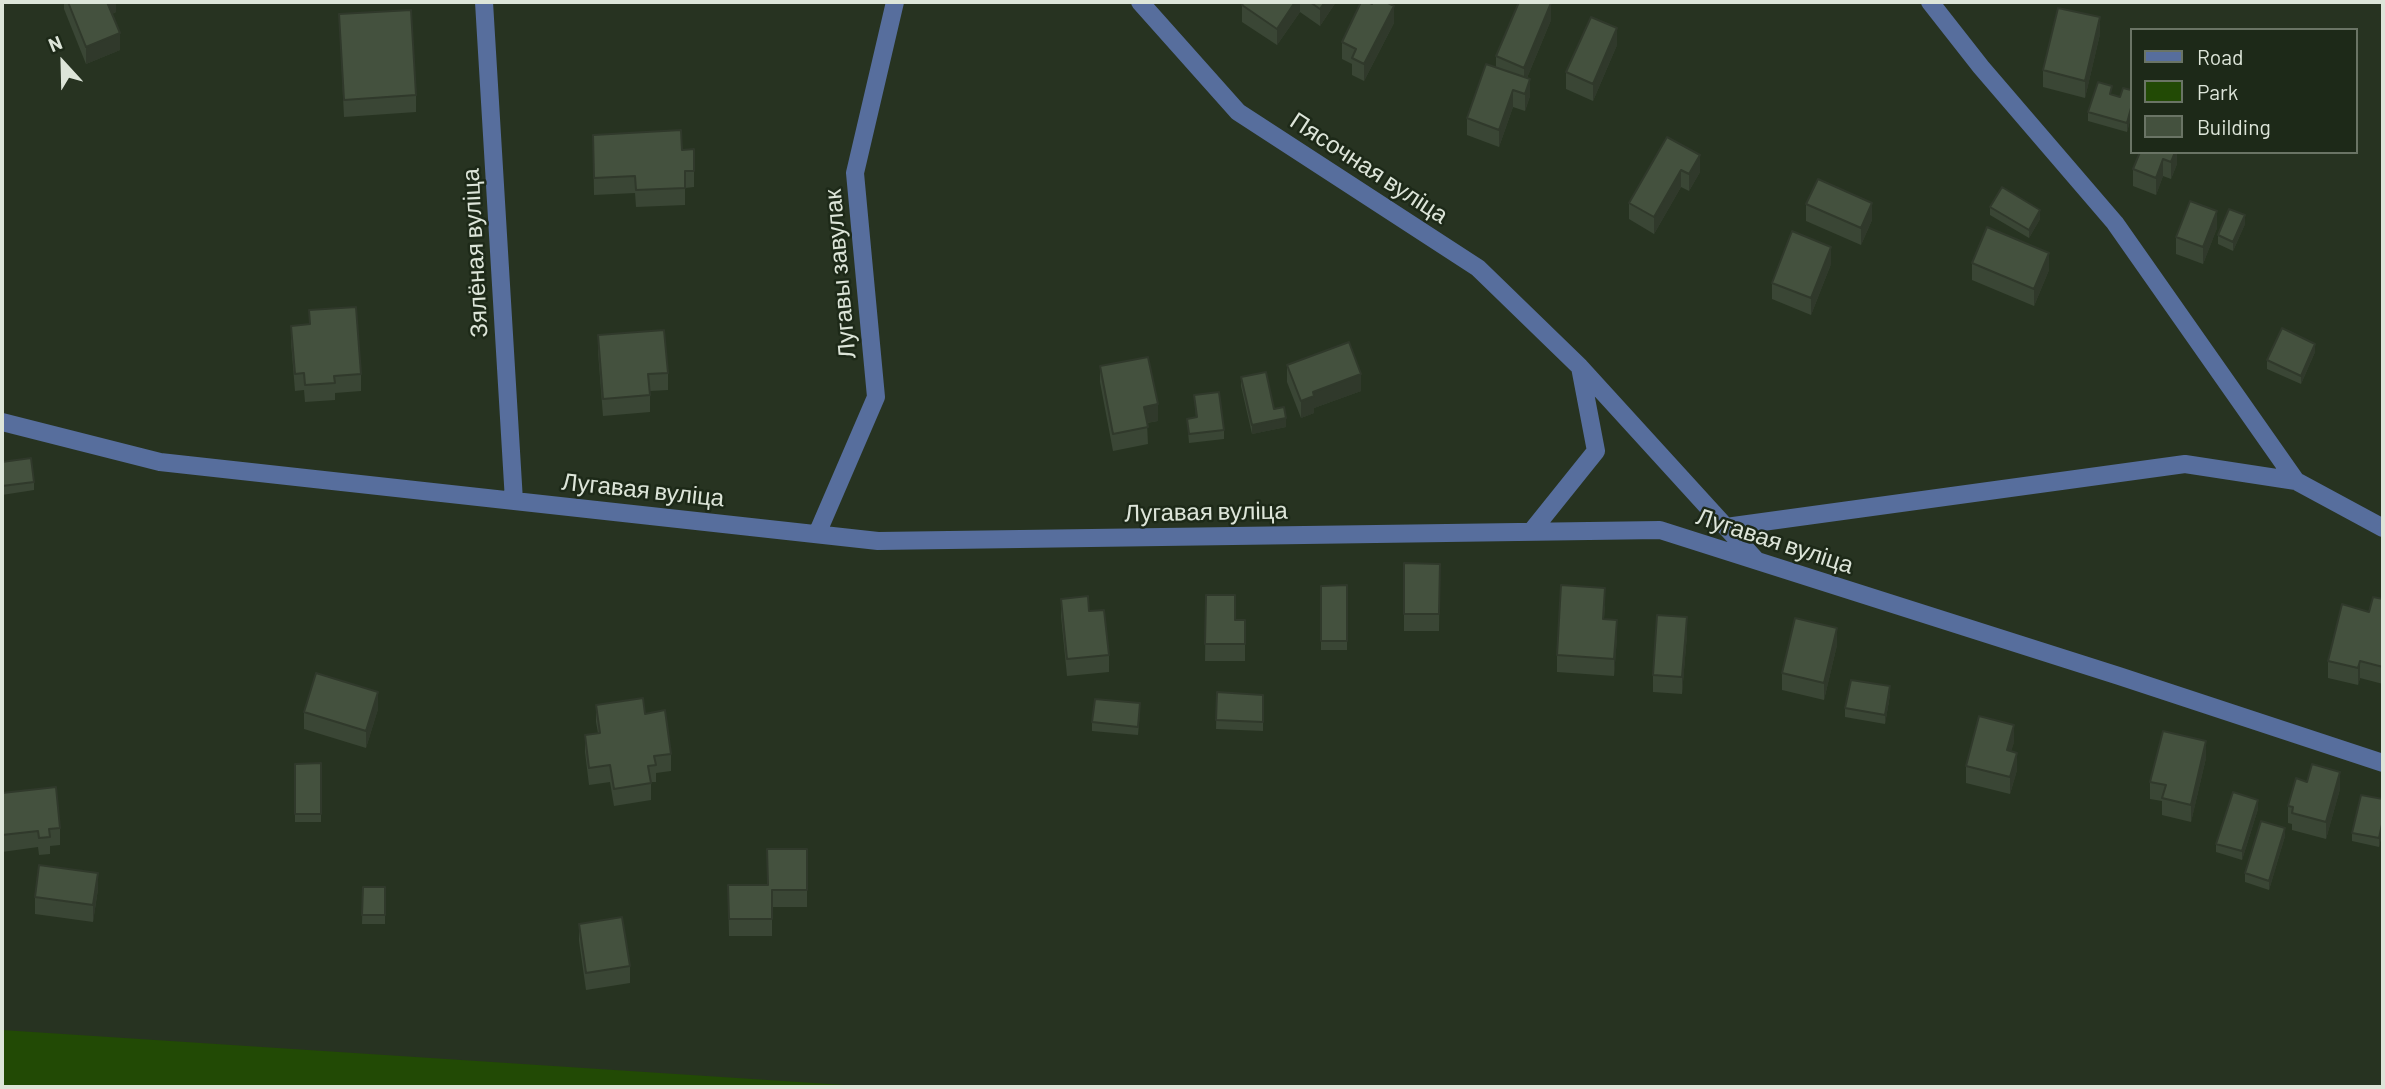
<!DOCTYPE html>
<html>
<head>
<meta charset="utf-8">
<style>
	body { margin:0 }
	#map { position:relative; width:2385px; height:1089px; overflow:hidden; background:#273321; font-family:Barlow,sans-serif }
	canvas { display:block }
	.frame { position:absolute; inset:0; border:4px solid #dde5d9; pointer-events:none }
	.legend { position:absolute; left:2130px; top:28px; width:228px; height:126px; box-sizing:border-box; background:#1d2918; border:2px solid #6a7465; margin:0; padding:9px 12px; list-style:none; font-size:21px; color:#dde5d9 }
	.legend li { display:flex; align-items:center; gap:14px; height:35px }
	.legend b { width:35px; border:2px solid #6a7465 }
	.north { position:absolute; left:28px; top:28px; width:70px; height:70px; -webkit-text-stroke:5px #1d2918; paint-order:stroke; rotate:338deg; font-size:19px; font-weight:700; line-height:28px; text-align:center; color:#dde5d9 }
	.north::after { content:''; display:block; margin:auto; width:24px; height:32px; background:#dde5d9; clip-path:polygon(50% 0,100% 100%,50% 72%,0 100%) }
</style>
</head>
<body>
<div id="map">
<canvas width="2385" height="1089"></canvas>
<div class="frame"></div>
<ul class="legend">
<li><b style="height:9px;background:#576e9d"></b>Road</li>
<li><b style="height:19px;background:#224a05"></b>Park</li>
<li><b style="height:19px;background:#44513e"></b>Building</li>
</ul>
<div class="north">N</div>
</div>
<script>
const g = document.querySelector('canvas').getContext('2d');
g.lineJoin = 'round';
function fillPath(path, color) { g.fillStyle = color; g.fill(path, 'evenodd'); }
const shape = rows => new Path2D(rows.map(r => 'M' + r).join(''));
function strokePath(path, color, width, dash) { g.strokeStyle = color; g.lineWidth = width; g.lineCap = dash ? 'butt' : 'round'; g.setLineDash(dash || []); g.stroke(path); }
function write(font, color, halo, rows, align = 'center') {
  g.font = font + ' Barlow,sans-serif'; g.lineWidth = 5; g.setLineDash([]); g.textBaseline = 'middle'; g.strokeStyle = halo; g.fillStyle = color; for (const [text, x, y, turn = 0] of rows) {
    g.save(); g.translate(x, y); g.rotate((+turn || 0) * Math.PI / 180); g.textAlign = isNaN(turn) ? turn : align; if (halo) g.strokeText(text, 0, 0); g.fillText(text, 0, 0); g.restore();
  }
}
fillPath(shape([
	[2,1030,875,1087,2,1087]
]), '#224a05');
strokePath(shape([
	[484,2,514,501],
	[1140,2,1238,112,1478,268,1580,367],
	[1930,2,1981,67,2115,223,2296,481,2383,528],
	[2,422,160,462,878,541,1660,530,2119,676,2383,763],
	[1726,527,2185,464,2296,481],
	[1531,532,1596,451,1580,367,1756,560],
	[817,534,876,397,855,173,895,2]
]), '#576e9d', 18);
fillPath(shape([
	[64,2,116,2,116,12,112,14,120,50,86,64,64,9],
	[1244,2,1336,2,1320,26,1300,12,1277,45,1242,22,1242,5],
	[1372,4,1394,23,1364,81,1352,75,1352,64,1342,59,1342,42],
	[339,14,416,95,416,112,344,117],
	[1551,20,1527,78,1530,96,1525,111,1513,107,1499,147,1467,135,1467,118,1496,67,1496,56],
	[2100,34,2085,98,2043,87,2043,70],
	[1617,45,1593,101,1566,89,1566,72],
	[2131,90,2131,117,2127,132,2088,121,2088,112,2112,95,2120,97],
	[593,135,682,150,694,171,694,187,685,188,685,205,636,207,635,193,594,195],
	[2177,152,2177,164,2171,179,2163,176,2156,195,2133,186,2133,169],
	[1700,155,1700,172,1689,191,1681,187,1654,234,1629,219,1629,203],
	[1806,204,1872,220,1861,245,1806,221],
	[1990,207,2040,219,2029,238,1990,215],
	[2245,224,2233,251,2218,244,2218,235],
	[2217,228,2203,264,2176,254,2176,237],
	[1972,263,2049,270,2034,306,1972,280],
	[1831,264,1811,315,1772,299,1772,283],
	[309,310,361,374,361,391,335,393,335,400,305,402,304,390,295,391,291,342,291,326,309,324],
	[598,335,668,373,668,390,650,391,650,412,603,416,598,352],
	[2315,352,2301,384,2267,369,2267,360],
	[1287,365,1361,391,1314,408,1314,413,1301,418,1287,382],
	[1100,366,1158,421,1147,423,1148,444,1113,451,1100,382],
	[1241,377,1274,409,1286,427,1252,434,1241,386],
	[1194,395,1224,430,1224,439,1189,443,1187,419,1196,418],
	[2,462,34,482,34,490,2,495],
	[1404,563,1440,564,1439,631,1404,631],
	[1347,585,1347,650,1321,650,1321,586],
	[1206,595,1235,620,1245,620,1245,661,1205,661],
	[1061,599,1089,611,1109,655,1109,672,1067,676,1061,616],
	[2383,599,2383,684,2360,678,2358,685,2328,678,2328,661,2369,612],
	[1605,605,1604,619,1617,637,1614,676,1557,672,1557,655],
	[1687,634,1682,694,1653,692,1653,675],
	[1837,645,1824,700,1782,690,1782,673],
	[1217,692,1263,695,1263,731,1216,729],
	[1890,695,1885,724,1845,717,1845,708],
	[596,705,645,714,671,754,671,771,656,773,656,782,651,782,651,800,614,806,610,782,589,785,585,752,585,735,598,733,596,722],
	[378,709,366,748,304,729,304,712],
	[1140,712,1138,735,1092,731,1092,722],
	[2014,742,2011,751,2017,770,2010,794,1966,783,1966,766],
	[2206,758,2191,822,2162,815,2162,801,2150,799,2150,782],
	[321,763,321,822,295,822,295,764],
	[2340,789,2326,839,2292,830,2292,824,2288,823,2288,806],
	[2,793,60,828,60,845,50,846,50,854,39,855,38,847,2,852],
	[2383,799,2383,829,2379,847,2352,841,2352,833],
	[2258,809,2242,860,2216,852,2216,844],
	[2285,836,2269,890,2245,882,2245,873],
	[807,849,807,907,772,907,772,936,729,936,728,885,767,885],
	[363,887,385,887,385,924,362,924],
	[98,889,93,922,35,914,35,897],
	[579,924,630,966,630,983,586,990,579,941]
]), '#3a4635');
fillPath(shape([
	[106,2,116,2,116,12,106,16],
	[1295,2,1300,2,1300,12,1277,45,1277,29],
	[1325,2,1336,2,1320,26,1320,9],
	[1551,3,1551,20,1524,85,1524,68],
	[1394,6,1394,23,1364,81,1364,64],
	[2100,17,2100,34,2085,98,2085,81],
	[1617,28,1617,45,1593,101,1593,84],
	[120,33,120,50,86,64,86,47],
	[1530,79,1530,96,1525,111,1525,94],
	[1513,90,1513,107,1499,147,1499,130],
	[2131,108,2131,117,2127,132,2127,123],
	[2175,152,2177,152,2177,164,2171,179,2171,162],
	[1700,155,1700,172,1689,191,1689,174],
	[2163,159,2163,176,2156,195,2156,178],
	[1681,170,1681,187,1654,234,1654,217],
	[1872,203,1872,220,1861,245,1861,228],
	[2040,210,2040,219,2029,238,2029,230],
	[2217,211,2217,228,2203,264,2203,247],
	[2245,215,2245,224,2233,251,2233,242],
	[1831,247,1831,264,1811,315,1811,298],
	[2049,253,2049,270,2034,306,2034,289],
	[2315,344,2315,352,2301,384,2301,376],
	[1361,374,1361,391,1314,408,1314,413,1301,418,1301,401,1313,392],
	[1158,404,1158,421,1144,423,1144,407],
	[1286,418,1286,427,1252,434,1252,425],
	[1687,617,1687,634,1682,694,1682,677],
	[1617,620,1617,637,1614,676,1614,659],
	[1837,628,1837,645,1824,700,1824,683],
	[2360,661,2360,678,2358,685,2358,668],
	[1890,686,1890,695,1885,724,1885,715],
	[378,692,378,709,366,748,366,731],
	[2014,725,2014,742,2007,767,2007,750],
	[2206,741,2206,758,2191,822,2191,805],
	[2017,753,2017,770,2010,794,2010,777],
	[2340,772,2340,789,2326,839,2326,822],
	[2258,800,2258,809,2242,860,2242,851],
	[2383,820,2383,829,2379,847,2379,838],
	[2285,828,2285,836,2269,890,2269,881],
	[98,873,98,889,93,922,93,905]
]), '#30392b');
const building = shape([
	[68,2,107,2,120,33,86,47,68,2],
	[1244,2,1295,2,1277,29,1242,5,1244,2],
	[1310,2,1325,2,1320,9,1310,2],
	[1361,2,1368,2,1372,4,1373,2,1386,2,1394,6,1364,64,1352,58,1356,49,1342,42,1361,2],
	[1519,2,1549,2,1551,3,1524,68,1496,56,1519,2],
	[2058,8,2100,17,2085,81,2043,70,2058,8],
	[411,10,416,95,344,100,339,14,411,10],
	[1591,17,1617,28,1593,84,1566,72,1591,17],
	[1486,64,1530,79,1525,94,1513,90,1499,130,1467,118,1486,64],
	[2098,82,2112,86,2110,94,2120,97,2123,88,2131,90,2131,108,2127,123,2088,112,2098,82],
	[681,130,682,150,694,149,694,171,685,171,685,188,636,190,635,176,594,178,593,135,681,130],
	[1667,137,1700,155,1689,174,1681,170,1654,217,1629,203,1667,137],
	[2140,152,2175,152,2171,162,2163,159,2156,178,2133,169,2140,152],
	[1818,179,1872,203,1861,228,1806,204,1818,179],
	[2002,187,2040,210,2029,230,1990,207,2002,187],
	[2190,201,2217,211,2203,247,2176,237,2190,201],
	[2229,209,2245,215,2233,242,2218,235,2229,209],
	[1987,227,2049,253,2034,289,1972,263,1987,227],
	[1792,231,1831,247,1811,298,1772,283,1792,231],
	[356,307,361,374,334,376,335,383,305,385,304,373,295,374,291,326,310,324,309,310,356,307],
	[2282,328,2315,344,2301,376,2267,360,2282,328],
	[664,330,668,373,648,374,650,395,603,399,598,335,664,330],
	[1349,342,1361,374,1313,392,1314,396,1301,401,1287,365,1349,342],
	[1148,357,1158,404,1144,407,1148,427,1113,434,1100,366,1148,357],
	[1266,372,1274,409,1284,407,1286,418,1252,425,1241,377,1266,372],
	[1219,392,1224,430,1189,434,1187,419,1197,417,1194,395,1219,392],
	[31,458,34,482,2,486,2,462,31,458],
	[1404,563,1440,564,1439,614,1404,614,1404,563],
	[1347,585,1347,641,1321,641,1321,586,1347,585],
	[1561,585,1605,588,1603,619,1617,620,1614,659,1557,655,1561,585],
	[1206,595,1235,595,1235,620,1245,620,1245,644,1205,644,1206,595],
	[1088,596,1089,611,1104,610,1109,655,1067,659,1061,599,1088,596],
	[2373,597,2383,599,2383,667,2360,661,2358,668,2328,661,2342,604,2369,612,2373,597],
	[1657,615,1687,617,1682,677,1653,675,1657,615],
	[1795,618,1837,628,1824,683,1782,673,1795,618],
	[316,673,378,692,366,731,304,712,316,673],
	[1851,680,1890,686,1885,715,1845,708,1851,680],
	[1217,692,1263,695,1263,722,1216,720,1217,692],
	[643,698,645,714,665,710,671,754,654,756,656,765,648,766,651,783,614,789,610,765,589,768,585,735,600,733,596,705,643,698],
	[1095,699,1140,703,1138,727,1092,722,1095,699],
	[1979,716,2014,725,2007,750,2017,753,2010,777,1966,766,1979,716],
	[2163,731,2206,741,2191,805,2162,798,2166,785,2150,782,2163,731],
	[321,763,321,814,295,814,295,764,321,763],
	[2312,764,2340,772,2326,822,2292,813,2293,807,2288,806,2296,778,2307,782,2312,764],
	[56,787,60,828,49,829,50,837,39,838,38,831,2,835,2,793,56,787],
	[2233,792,2258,800,2242,851,2216,844,2233,792],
	[2361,795,2383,799,2383,820,2379,838,2352,833,2361,795],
	[2261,821,2285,828,2269,881,2245,873,2261,821],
	[767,849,807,849,807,890,772,890,772,919,729,919,728,885,768,885,767,849],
	[39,865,98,873,93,905,35,897,39,865],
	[363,887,385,887,385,915,362,915,363,887],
	[622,917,630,966,586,973,579,924,622,917]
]);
fillPath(building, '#44513e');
strokePath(building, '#30392b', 2);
write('24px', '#dde5d9', '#1d2918', [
	["Пясочная вуліца",1369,168,33],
	["Зялёная вуліца",475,253,-93],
	["Лугавы завулак",840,274,-95],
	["Лугавая вуліца",643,490,6],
	["Лугавая вуліца",1206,512,-1],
	["Лугавая вуліца",1775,541,18]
]);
</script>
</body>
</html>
